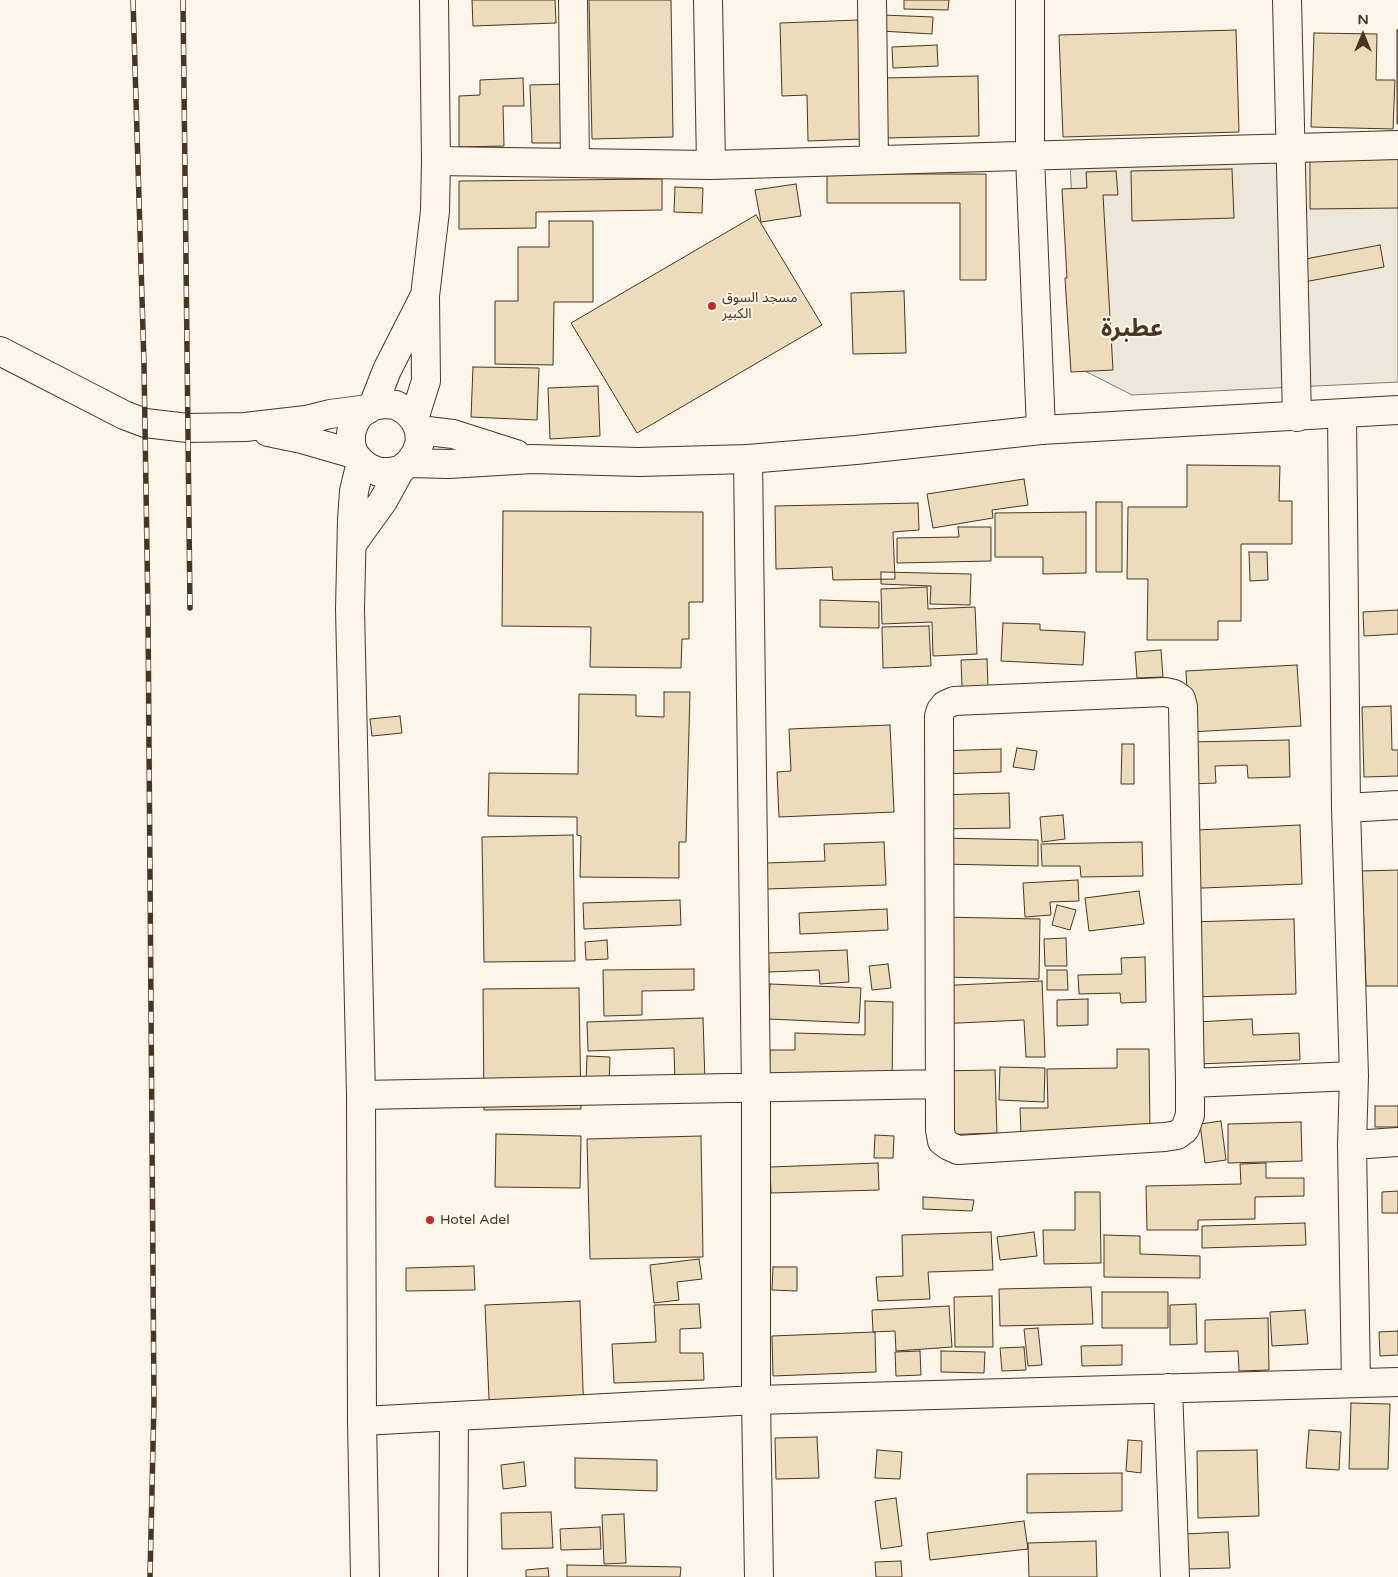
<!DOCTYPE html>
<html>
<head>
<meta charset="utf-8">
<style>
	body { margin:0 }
	#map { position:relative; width:1398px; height:1577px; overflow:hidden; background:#fbf6e9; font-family:"Varela Round",sans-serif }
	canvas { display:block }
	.north { position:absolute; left:1338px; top:10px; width:50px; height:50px; -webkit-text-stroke:4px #fbf6e9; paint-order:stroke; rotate:0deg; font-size:14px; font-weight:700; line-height:20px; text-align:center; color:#4a3520 }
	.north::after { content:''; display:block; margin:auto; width:18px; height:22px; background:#4a3520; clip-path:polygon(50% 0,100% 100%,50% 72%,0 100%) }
</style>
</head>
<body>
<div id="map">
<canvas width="1398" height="1577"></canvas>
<div class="north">N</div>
</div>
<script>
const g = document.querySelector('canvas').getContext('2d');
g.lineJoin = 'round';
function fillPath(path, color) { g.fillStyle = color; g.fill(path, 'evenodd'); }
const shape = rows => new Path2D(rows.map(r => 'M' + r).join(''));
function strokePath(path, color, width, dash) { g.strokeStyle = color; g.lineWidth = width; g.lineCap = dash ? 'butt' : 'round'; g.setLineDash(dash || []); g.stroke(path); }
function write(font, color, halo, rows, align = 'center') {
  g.font = font + ' "Varela Round","Noto Sans Arabic",sans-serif'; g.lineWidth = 4; g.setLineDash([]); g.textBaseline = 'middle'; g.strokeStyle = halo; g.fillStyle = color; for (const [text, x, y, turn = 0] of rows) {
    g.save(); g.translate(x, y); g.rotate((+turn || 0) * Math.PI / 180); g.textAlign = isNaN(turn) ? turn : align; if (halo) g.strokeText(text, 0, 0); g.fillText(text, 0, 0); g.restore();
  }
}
const parking = shape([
	[1398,156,1398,382,1132,395,1079,368,1070,160,1398,156]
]);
fillPath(parking, '#ede7d9');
strokePath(parking, '#887966', 1);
const building = shape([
	[472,0,555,0,556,23,473,26,472,0],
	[589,0,671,0,673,137,592,139,589,0],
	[904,0,949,0,948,10,904,9,904,0],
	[882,15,933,17,932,34,881,31,882,15],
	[858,20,862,139,808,141,807,95,782,96,780,23,858,20],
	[1236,30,1239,132,1063,137,1059,35,1236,30],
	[1397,30,1398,30,1398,124,1397,124,1397,30],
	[1314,33,1377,34,1376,80,1395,80,1393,129,1311,127,1314,33],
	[937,45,938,66,893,68,892,47,937,45],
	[978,76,979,136,886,138,884,78,978,76],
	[523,78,524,106,503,106,504,146,459,147,459,96,480,95,480,80,523,78],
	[565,84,566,143,532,143,530,85,565,84],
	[1398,159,1398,208,1310,209,1310,160,1398,159],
	[1232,169,1234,218,1132,221,1131,171,1232,169],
	[1116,171,1118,195,1103,195,1113,370,1071,372,1065,278,1067,278,1062,189,1087,188,1086,172,1116,171],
	[827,174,986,174,986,280,960,280,960,203,827,203,827,174],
	[662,179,662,210,536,212,536,228,459,229,459,181,662,179],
	[796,184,801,216,761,222,755,190,796,184],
	[675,187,703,188,702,213,674,212,675,187],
	[756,215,822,325,637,433,571,323,756,215],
	[549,221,593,221,593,302,554,302,553,365,495,364,495,301,518,301,518,247,549,247,549,221],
	[1380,245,1384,267,1304,282,1300,260,1380,245],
	[904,291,906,353,853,354,851,293,904,291],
	[473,367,539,368,537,420,471,417,473,367],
	[598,386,600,436,550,439,548,388,598,386],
	[1187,465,1280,466,1279,501,1292,501,1292,544,1241,544,1241,621,1218,621,1218,640,1147,640,1148,579,1127,579,1128,507,1187,507,1187,465],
	[1024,479,1028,505,992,510,993,518,933,528,927,494,1024,479],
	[1096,502,1122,502,1122,572,1096,572,1096,502],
	[918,503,919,530,893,532,895,579,833,580,832,567,776,569,775,506,918,503],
	[503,511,703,512,703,602,689,602,689,639,682,639,681,668,590,667,591,627,502,626,503,511],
	[1086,512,1086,573,1043,574,1043,557,995,557,995,513,1086,512],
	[958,527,991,527,991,561,897,563,897,538,959,537,958,527],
	[1249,552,1267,552,1268,580,1250,581,1249,552],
	[881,572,971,574,970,605,930,604,931,586,881,584,881,572],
	[927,587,928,609,975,607,977,654,933,656,932,622,882,624,881,589,927,587],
	[820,600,879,602,879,628,820,627,820,600],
	[1398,610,1398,634,1364,636,1363,612,1398,610],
	[1003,623,1040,624,1040,630,1085,632,1083,665,1001,661,1003,623],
	[929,626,931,666,883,668,882,627,929,626],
	[1161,650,1163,677,1137,678,1135,652,1161,650],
	[987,659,988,687,962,688,961,660,987,659],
	[1297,665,1301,726,1189,732,1186,671,1297,665],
	[664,692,690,692,686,842,679,842,679,878,580,877,581,836,577,835,577,817,488,816,489,773,578,774,579,694,636,695,636,716,664,717,664,692],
	[1391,706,1392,750,1398,750,1398,776,1364,777,1362,707,1391,706],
	[400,716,402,733,372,736,370,719,400,716],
	[890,725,894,812,779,817,777,772,791,771,789,729,890,725],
	[1289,740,1290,777,1248,778,1247,765,1215,766,1216,783,1190,784,1189,742,1289,740],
	[1122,744,1134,744,1134,784,1121,784,1122,744],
	[1017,748,1037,751,1034,770,1013,767,1017,748],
	[1001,749,1001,772,938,774,938,751,1001,749],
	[1009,793,1010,828,935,829,934,795,1009,793],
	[1063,815,1065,839,1042,842,1040,817,1063,815],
	[1300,825,1302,884,1178,889,1176,831,1300,825],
	[573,835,575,961,484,962,482,837,573,835],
	[939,838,1038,840,1038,866,939,864,939,838],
	[884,842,886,885,767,889,766,863,825,861,824,844,884,842],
	[1142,842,1143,876,1081,877,1080,866,1042,866,1041,844,1142,842],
	[1398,870,1398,986,1366,986,1362,871,1398,870],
	[1078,880,1079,901,1050,902,1051,915,1025,917,1023,883,1078,880],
	[1139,891,1144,924,1089,931,1085,898,1139,891],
	[680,900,681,925,584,929,583,903,680,900],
	[1057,905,1076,910,1070,930,1052,925,1057,905],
	[887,909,888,930,800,934,799,913,887,909],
	[941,917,1040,919,1039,979,940,977,941,917],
	[1294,919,1296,994,1190,997,1188,922,1294,919],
	[1066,938,1067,966,1045,966,1044,939,1066,938],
	[607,940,608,959,586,960,585,942,607,940],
	[847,950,849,982,820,984,819,970,769,972,768,953,847,950],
	[1145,957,1146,1002,1121,1003,1120,993,1079,994,1078,975,1122,974,1121,958,1145,957],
	[888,964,891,988,872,990,869,966,888,964],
	[694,969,694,990,642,991,642,1015,604,1016,603,970,694,969],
	[1047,970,1067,970,1068,990,1047,990,1047,970],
	[1042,981,1045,1057,1026,1057,1024,1020,937,1024,935,986,1042,981],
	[770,984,861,988,859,1023,768,1019,770,984],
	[579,988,581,1109,484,1110,483,989,579,988],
	[1088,999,1088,1025,1057,1026,1057,1000,1088,999],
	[865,1001,893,1002,892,1082,769,1080,770,1050,795,1050,795,1033,865,1035,865,1001],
	[703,1018,705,1082,675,1083,674,1048,588,1051,587,1022,703,1018],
	[1252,1019,1253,1035,1299,1033,1300,1060,1198,1064,1196,1022,1252,1019],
	[1117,1049,1149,1049,1150,1132,1021,1134,1020,1108,1048,1108,1047,1069,1117,1068,1117,1049],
	[587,1056,610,1057,609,1083,586,1082,587,1056],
	[1000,1067,1045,1068,1044,1102,999,1100,1000,1067],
	[995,1070,997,1133,938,1135,936,1071,995,1070],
	[1375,1106,1398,1106,1398,1127,1375,1127,1375,1106],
	[1221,1121,1226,1160,1205,1163,1200,1124,1221,1121],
	[1301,1122,1302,1161,1228,1163,1228,1124,1301,1122],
	[496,1134,581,1136,580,1188,495,1187,496,1134],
	[875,1135,894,1136,893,1158,874,1158,875,1135],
	[701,1136,703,1257,590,1259,587,1139,701,1136],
	[878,1163,879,1190,771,1193,770,1167,878,1163],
	[1266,1163,1266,1178,1304,1178,1304,1196,1255,1197,1255,1219,1198,1220,1198,1230,1147,1230,1146,1186,1241,1184,1240,1164,1266,1163],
	[1398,1191,1398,1213,1382,1213,1382,1192,1398,1191],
	[1075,1192,1100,1192,1101,1263,1044,1264,1043,1230,1075,1230,1075,1192],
	[923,1197,974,1200,972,1211,923,1209,923,1197],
	[1305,1223,1306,1245,1202,1248,1202,1226,1305,1223],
	[991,1232,993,1270,928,1272,930,1299,878,1301,876,1277,903,1276,902,1235,991,1232],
	[1034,1232,1037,1256,1000,1260,997,1237,1034,1232],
	[1104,1235,1140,1236,1140,1254,1200,1256,1200,1278,1104,1277,1104,1235],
	[699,1259,702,1279,677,1282,679,1300,654,1303,650,1265,699,1259],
	[474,1266,475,1290,406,1291,406,1268,474,1266],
	[773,1267,797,1267,797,1291,772,1290,773,1267],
	[1091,1287,1093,1324,1000,1326,999,1289,1091,1287],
	[1102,1292,1168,1292,1168,1328,1102,1328,1102,1292],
	[992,1296,993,1347,955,1347,954,1297,992,1296],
	[580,1301,584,1418,490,1422,485,1305,580,1301],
	[699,1304,701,1328,680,1329,680,1353,703,1353,704,1380,614,1383,612,1344,656,1342,654,1305,699,1304],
	[1196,1304,1197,1344,1170,1345,1170,1305,1196,1304],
	[949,1306,952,1347,896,1351,895,1331,873,1332,872,1310,949,1306],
	[1305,1310,1308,1344,1272,1346,1270,1312,1305,1310],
	[1268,1318,1269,1370,1239,1371,1238,1351,1205,1352,1205,1320,1268,1318],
	[1038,1328,1042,1365,1028,1366,1024,1329,1038,1328],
	[1398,1331,1398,1355,1380,1356,1379,1332,1398,1331],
	[875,1332,876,1372,773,1376,772,1336,875,1332],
	[1122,1345,1122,1365,1082,1366,1081,1346,1122,1345],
	[1024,1347,1026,1370,1002,1371,1000,1348,1024,1347],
	[920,1351,921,1375,896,1376,895,1352,920,1351],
	[941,1351,985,1352,984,1373,941,1372,941,1351],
	[1351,1403,1390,1404,1388,1469,1349,1469,1351,1403],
	[1309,1430,1341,1432,1339,1470,1306,1468,1309,1430],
	[817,1437,819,1478,776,1479,775,1438,817,1437],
	[1128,1440,1142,1441,1141,1473,1126,1471,1128,1440],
	[877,1450,902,1452,900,1479,875,1478,877,1450],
	[1257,1450,1259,1516,1198,1518,1197,1451,1257,1450],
	[575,1458,657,1460,657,1491,575,1488,575,1458],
	[524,1462,526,1486,503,1489,501,1465,524,1462],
	[1122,1473,1122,1511,1027,1513,1027,1474,1122,1473],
	[896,1498,902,1546,881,1549,875,1501,896,1498],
	[551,1512,553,1548,502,1549,501,1513,551,1512],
	[624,1514,626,1563,604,1564,602,1515,624,1514],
	[1024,1521,1028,1549,930,1560,927,1533,1024,1521],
	[600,1527,601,1549,561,1550,560,1529,600,1527],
	[1228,1532,1230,1568,1185,1569,1184,1534,1228,1532],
	[1096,1541,1097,1577,1029,1577,1028,1543,1096,1541],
	[901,1561,902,1577,876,1577,875,1562,901,1561],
	[567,1565,681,1567,680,1577,567,1577,567,1565],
	[548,1568,549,1577,526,1577,526,1570,548,1568]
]);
fillPath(building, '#ecdcbc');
strokePath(building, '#4a3520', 1);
const minor = shape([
	[573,0,575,163],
	[708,0,711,165],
	[872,0,874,160],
	[1030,0,1030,156,1041,430],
	[1287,0,1297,417],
	[436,161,711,165,1398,145],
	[0,351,124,415,145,423,188,428,245,427,306,420,330,414,368,409],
	[1342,414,1346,808,1354,1076,1352,1145,1356,1383],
	[268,432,302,439,354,454],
	[748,459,756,1089,756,1400,759,1577],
	[1165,692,1174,694,1181,699,1183,707,1190,1083,1190,1115,1185,1129,1177,1135,1165,1137,958,1150,949,1146,942,1141,940,1130,939,716,941,710,945,705,954,701,1165,692],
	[1346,808,1398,805],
	[1190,1083,1354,1076],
	[361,1095,940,1084],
	[1352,1145,1398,1142],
	[1168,1388,1175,1577],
	[362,1421,756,1400,1398,1382],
	[453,1577,454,1416]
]);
const secondary = shape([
	[373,406,387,370,423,299],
	[414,419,426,381,425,296,435,211,436,161,434,0],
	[419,430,453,434,516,454],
	[361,462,354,491,352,520,350,609,361,1095,362,1421,365,1577],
	[409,463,449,464,532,459,639,462,748,459,856,450,1041,430,1398,410],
	[352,544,383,501,400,470,409,463,416,453,420,442,419,430,414,419,406,411,396,405,385,404,373,406,359,415,354,424,351,433,351,444,354,454,361,462,369,468,379,472,390,472,400,470]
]);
strokePath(minor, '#4a3520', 30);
strokePath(secondary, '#4a3520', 30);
strokePath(minor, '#fbf6e9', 28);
strokePath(secondary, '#fbf6e9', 28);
const rail = shape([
	[133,0,144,364,148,613,154,1402,150,1577],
	[183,0,190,608]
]);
strokePath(rail, '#4a3520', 5.5);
strokePath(rail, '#fbf6e9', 4, [11]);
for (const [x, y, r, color] of [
	[712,306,5,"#c62828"],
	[430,1220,5,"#c62828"]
]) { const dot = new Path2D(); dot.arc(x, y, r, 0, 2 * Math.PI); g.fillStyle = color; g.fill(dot); strokePath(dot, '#fbf6e9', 2); }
write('14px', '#4a3520', '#fbf6e9', [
	["مسجد السوق",722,298],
	["الكبير",722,314],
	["Hotel Adel",440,1220]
], 'left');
write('bold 24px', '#4a3520', '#fbf6e9', [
	["عطبرة",1132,330]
]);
</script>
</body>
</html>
